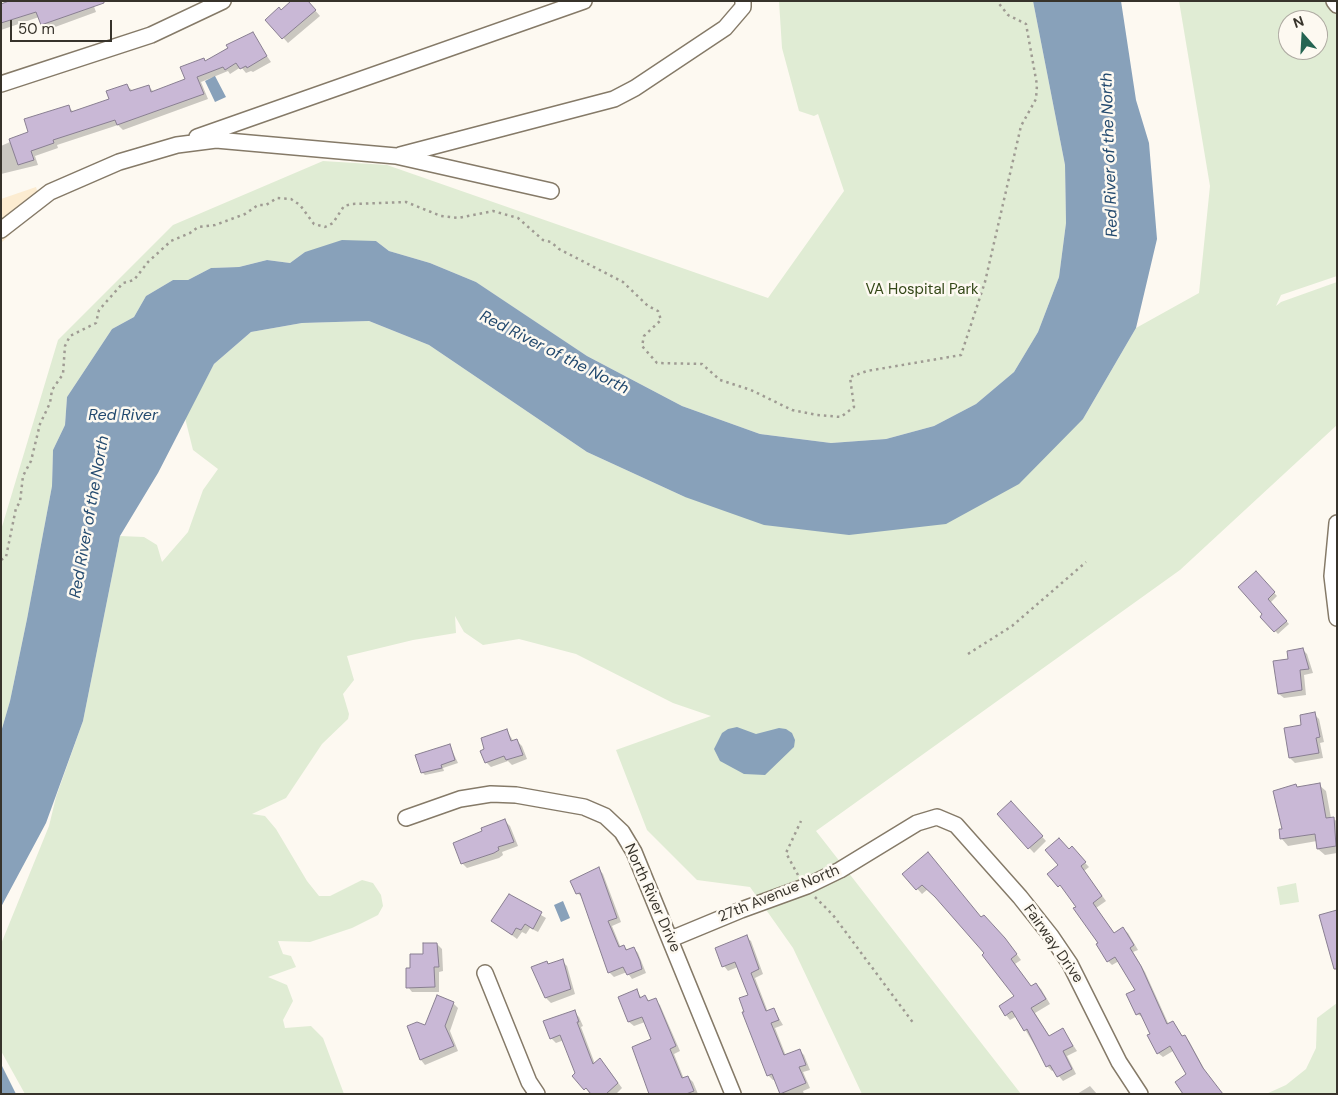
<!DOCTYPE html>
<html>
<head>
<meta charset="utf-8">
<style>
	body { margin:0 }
	#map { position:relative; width:1338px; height:1095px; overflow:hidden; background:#fdf9f1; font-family:"DM Sans",sans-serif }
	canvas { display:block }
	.frame { position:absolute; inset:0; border:2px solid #37332b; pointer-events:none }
	.north { position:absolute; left:1278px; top:10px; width:50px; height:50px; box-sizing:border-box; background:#fdf9f1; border:1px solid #aeaaa2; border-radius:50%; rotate:341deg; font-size:14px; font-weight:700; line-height:20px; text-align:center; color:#37332b }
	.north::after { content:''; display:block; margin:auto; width:18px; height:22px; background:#256452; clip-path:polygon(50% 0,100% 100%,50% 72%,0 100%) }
	.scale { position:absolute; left:10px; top:20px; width:102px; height:22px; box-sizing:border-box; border:2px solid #37332b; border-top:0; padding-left:6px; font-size:15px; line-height:18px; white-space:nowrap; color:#37332b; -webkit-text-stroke:4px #fdf9f1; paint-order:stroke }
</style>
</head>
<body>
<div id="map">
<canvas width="1338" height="1095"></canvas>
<div class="frame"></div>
<div class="north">N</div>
<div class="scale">50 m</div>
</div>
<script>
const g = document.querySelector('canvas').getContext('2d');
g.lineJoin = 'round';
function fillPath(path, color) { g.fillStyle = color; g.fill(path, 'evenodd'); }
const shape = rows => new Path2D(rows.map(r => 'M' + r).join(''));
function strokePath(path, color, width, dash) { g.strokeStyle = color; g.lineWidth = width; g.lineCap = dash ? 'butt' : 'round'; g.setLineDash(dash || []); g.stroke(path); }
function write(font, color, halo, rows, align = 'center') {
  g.font = font + ' "DM Sans",sans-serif'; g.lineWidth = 5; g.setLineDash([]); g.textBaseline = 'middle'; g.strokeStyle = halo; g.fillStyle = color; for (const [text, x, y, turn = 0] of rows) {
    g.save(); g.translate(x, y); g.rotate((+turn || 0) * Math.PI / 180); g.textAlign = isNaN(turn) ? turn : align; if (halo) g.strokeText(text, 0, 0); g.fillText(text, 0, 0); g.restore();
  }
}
fillPath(shape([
	[36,187,41,205,1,243,1,199]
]), '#fcecd1');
fillPath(shape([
	[779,1,1033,1,1065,165,1066,223,1059,277,1038,332,1014,372,976,404,934,426,886,439,831,443,760,434,682,406,587,356,476,282,430,263,389,251,376,241,305,252,290,263,267,260,239,267,211,268,188,280,173,280,146,296,134,317,112,329,67,397,65,425,53,450,52,486,27,619,10,701,1,732,1,530,58,340,173,225,323,161,387,165,768,298,844,191,818,114,814,116,799,111,782,48],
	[1179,1,1337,1,1337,276,1281,295,1276,306,1281,302,1337,282,1337,425,1180,570,816,831,1021,1094,862,1094,793,948,750,887,697,880,647,830,616,750,711,716,673,703,576,654,519,639,483,645,464,632,455,616,456,633,413,640,347,656,354,680,343,694,349,714,348,719,322,744,286,798,252,814,265,816,276,829,307,881,319,896,330,896,362,880,373,883,381,895,383,906,378,915,352,928,310,942,278,941,283,954,291,956,296,967,268,977,287,985,293,1001,283,1020,285,1028,311,1026,323,1038,344,1094,25,1094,1,1051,1,944,49,826,56,797,83,721,120,536,144,537,157,545,162,562,188,532,203,490,218,469,193,450,185,418,214,364,251,332,302,323,369,321,429,345,587,452,685,497,1083,419,1136,328,1199,293,1210,186],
	[1288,20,1318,20,1318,50,1288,50],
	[1296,883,1299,902,1280,905,1277,887],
	[1337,1003,1337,1094,1266,1094,1286,1085,1306,1069,1316,1048,1317,1018]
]), '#e0ecd4');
fillPath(shape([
	[1033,1,1121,1,1136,100,1149,143,1157,239,1136,328,1083,419,1019,484,946,524,849,535,764,525,685,497,587,452,429,345,369,321,302,323,251,332,214,364,158,473,120,536,83,721,46,823,1,907,1,732,10,701,27,619,52,486,53,450,65,425,67,397,112,329,134,317,146,296,173,280,188,280,211,268,239,267,267,260,290,263,305,252,342,240,376,241,389,251,430,263,476,282,587,356,682,406,760,434,831,443,886,439,934,426,976,404,1014,372,1038,332,1059,277,1066,223,1065,165],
	[215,76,226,97,215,102,205,81],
	[737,727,756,734,779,728,786,729,792,733,795,740,794,747,765,775,744,774,720,761,714,749,722,733,728,729],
	[563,901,570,918,561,922,554,905],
	[1,1064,16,1094,1,1094]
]), '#88a1ba');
fillPath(shape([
	[92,1,96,12,47,30,39,17,1,30,1,5],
	[307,1,320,16,288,43,267,20,281,11],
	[252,34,271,62,253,72,251,71,246,73,241,67,230,74,228,71,201,82,208,99,123,130,118,125,57,145,58,148,35,156,38,165,1,174,1,146,30,133,68,107,74,112,110,100,127,86,132,90,149,87,154,92,187,80,204,59,206,62,245,36,247,37],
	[1256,572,1277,596,1270,603,1289,624,1278,634,1262,617,1264,614],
	[1302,649,1307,654,1313,673,1304,675,1306,695,1284,698,1279,694,1290,660],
	[1314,714,1319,719,1324,742,1320,743,1323,758,1295,763,1290,758,1303,726],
	[507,731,514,742,517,741,522,746,527,759,512,765,508,761,491,767,486,762],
	[450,746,458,763,443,768,444,771,425,775,422,772],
	[1319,785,1326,791,1331,818,1337,821,1337,853,1325,855,1318,849,1317,841,1288,846,1282,839,1280,830,1284,829,1296,786,1298,788],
	[1011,803,1046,841,1034,853,998,814],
	[505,821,510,826,518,846,502,852,503,855,499,858,467,868,462,863],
	[1071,848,1089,867,1084,871,1106,901,1096,908,1115,934,1123,929,1128,933,1138,950,1133,952,1145,972,1169,1025,1173,1022,1183,1037,1189,1041,1207,1074,1188,1074,1173,1051,1163,1057,1158,1053,1144,1018,1137,1014,1136,991,1119,961,1112,965,1108,961,1077,907,1065,889,1049,874,1060,865],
	[599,869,603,874,621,922,612,926,621,948,624,947,628,950,634,948,638,953,646,973,632,979,627,972,614,977,609,972,583,898,577,893],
	[904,874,981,918,1010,945,1021,960,1015,964,1031,987,1036,984,1041,989,1050,1004,1035,1013,1050,1037,1063,1030,1077,1051,1067,1056,1076,1074,1063,1081,1054,1070,1052,1071,1047,1066,1017,1016,1010,1020,1006,1015,1016,997,986,953,937,898,928,889,922,894],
	[509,896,546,918,538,932,530,928,526,934,522,932,517,939,493,921],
	[746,937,751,941,763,974,755,978,768,1012,774,1010,783,1025,775,1028,786,1056,799,1050,804,1055,810,1070,803,1072,810,1088,803,1091,804,1094,781,1094,775,1080,773,1080,768,1075,750,995,738,967,728,971,724,966],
	[437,944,442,949,443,971,439,972,439,992,412,992,408,987,412,969],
	[562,961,567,966,575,994,551,1003,546,998,533,967,547,962,550,965],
	[636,991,642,998,645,997,650,1002,655,1000,660,1005,680,1051,674,1054,684,1079,688,1077,693,1082,698,1094,651,1094,653,1039,645,1022,634,1026,629,1022],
	[453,1003,458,1008,450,1031,458,1051,425,1065,421,1060,409,1027,425,1026],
	[574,1012,579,1017,583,1026,581,1027,595,1064,605,1065,622,1088,616,1094,589,1093,577,1073,564,1040,556,1043,551,1038],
	[1090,1086,1097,1094,1077,1094]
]), '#0003');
const building = shape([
	[9,1,104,1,104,3,41,25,36,12,1,23,1,4,9,1],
	[291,1,308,1,316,10,282,39,265,20,279,7,281,10,291,1],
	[253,32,267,56,247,68,246,66,240,69,236,63,225,70,223,67,197,77,204,94,117,125,115,120,53,140,54,143,31,151,34,160,18,165,9,139,28,132,24,119,69,105,71,112,109,99,106,91,127,84,130,91,149,85,151,92,185,79,180,67,204,58,205,61,228,48,226,45,253,32],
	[1256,571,1275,592,1268,599,1287,621,1274,632,1260,617,1262,614,1238,587,1256,571],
	[1303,648,1309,669,1300,670,1302,690,1278,694,1273,661,1288,659,1287,651,1303,648],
	[1315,712,1320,737,1316,738,1319,753,1289,758,1284,728,1301,725,1300,715,1315,712],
	[507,729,511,741,517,739,523,755,506,760,504,756,485,763,480,751,484,749,481,738,507,729],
	[450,744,455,760,441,765,442,768,421,773,415,755,450,744],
	[1320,783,1326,818,1334,817,1336,846,1317,849,1315,834,1280,839,1279,829,1282,829,1273,791,1296,784,1297,787,1320,783],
	[1011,801,1043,836,1028,849,997,814,1011,801],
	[505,819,514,842,498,847,499,850,494,853,461,864,453,843,482,831,481,828,505,819],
	[1059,838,1069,849,1072,846,1086,862,1081,866,1102,896,1093,903,1114,933,1123,927,1134,945,1130,948,1141,966,1167,1024,1173,1021,1182,1036,1185,1035,1203,1068,1223,1094,1183,1094,1175,1082,1186,1074,1170,1046,1157,1054,1147,1035,1150,1034,1140,1013,1136,1015,1126,994,1135,990,1115,957,1107,962,1096,944,1098,943,1073,908,1076,907,1060,885,1058,887,1047,874,1058,865,1045,850,1059,838],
	[928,852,981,917,984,915,1005,938,1017,954,1011,959,1031,986,1036,983,1046,999,1031,1008,1049,1036,1063,1028,1073,1046,1063,1051,1072,1069,1057,1077,1050,1065,1046,1067,1027,1029,1024,1031,1012,1011,1005,1016,999,1006,1014,996,982,955,984,953,935,897,922,885,916,890,902,874,928,852],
	[599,867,617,918,608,921,619,947,624,945,626,950,634,947,640,961,642,969,627,975,623,967,608,973,580,893,576,894,570,881,599,867],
	[509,894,542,912,533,929,525,924,521,930,516,928,512,935,491,921,509,894],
	[1337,910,1337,969,1334,969,1319,915,1337,910],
	[747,935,759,969,751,973,766,1011,774,1008,779,1020,771,1023,784,1055,800,1049,806,1065,799,1067,806,1083,780,1094,772,1074,767,1076,742,1012,744,1012,739,998,748,995,735,962,722,967,715,948,747,935],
	[423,943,437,943,439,967,434,967,435,987,406,988,406,968,410,968,410,954,423,954,423,943],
	[563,959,571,989,545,998,531,967,547,961,548,964,563,959],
	[637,989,640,998,645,995,648,1001,656,998,676,1046,670,1049,682,1078,688,1076,694,1091,686,1094,649,1094,632,1047,651,1039,642,1017,628,1022,618,997,637,989],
	[437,995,454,1002,445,1026,454,1046,420,1060,407,1026,417,1022,425,1025,437,995],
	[575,1010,579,1022,577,1022,593,1064,600,1058,618,1083,606,1094,591,1094,586,1088,584,1090,572,1076,575,1073,560,1035,550,1039,543,1021,575,1010]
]);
fillPath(building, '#c9b8d6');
strokePath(building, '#897f91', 1);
const minor = shape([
	[1334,1,1337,5],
	[1,84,151,35,223,1],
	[197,137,584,1],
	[400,155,614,99,635,88,725,28,743,7,743,1],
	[1,230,50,192,119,162,177,145,216,140,396,156,551,191],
	[1337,523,1332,576,1337,618],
	[406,818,460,799,491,794,516,795,584,807,605,816,622,832,634,852,733,1094],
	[671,939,741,910,807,886,840,870,917,823,937,817,956,825,1020,897,1051,936,1070,964,1119,1062,1140,1094],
	[485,973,529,1082,537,1094]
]);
strokePath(minor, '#857a68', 18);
strokePath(shape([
	[1,560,6,557,16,508,20,502,23,476,31,461,40,424,50,403,52,390,63,374,65,346,70,336,96,323,99,310,123,283,134,280,148,262,171,241,190,233,198,227,215,225,245,214,258,205,266,205,277,198,291,199,300,205,314,224,325,227,333,223,344,206,352,204,406,202,441,216,458,218,493,211,518,218,543,240,551,242,559,249,623,282,648,306,658,311,661,320,644,336,642,346,657,363,702,364,720,380,751,390,792,410,817,415,841,417,854,407,850,377,867,371,961,355,985,282,1021,126,1036,99,1037,85,1026,24,1008,15,997,1],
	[968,654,1012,626,1086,562],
	[798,875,786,853,801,821],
	[815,897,833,915,914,1024]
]), '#9f9b93', 2.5, [2.5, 4]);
strokePath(minor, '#fff', 15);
write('15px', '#344818', '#fdf9f1', [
	["VA Hospital Park",922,290]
]);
write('15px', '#37332b', '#fdf9f1', [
	["27th Avenue North",779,894,-22],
	["North River Drive",652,898,66],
	["Fairway Drive",1053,944,55]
]);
write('italic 16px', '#22496e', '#fdf9f1', [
	["Red River of the North",1110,155,-92],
	["Red River of the North",554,353,27],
	["Red River",123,416],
	["Red River of the North",90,517,-80]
]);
</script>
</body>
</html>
